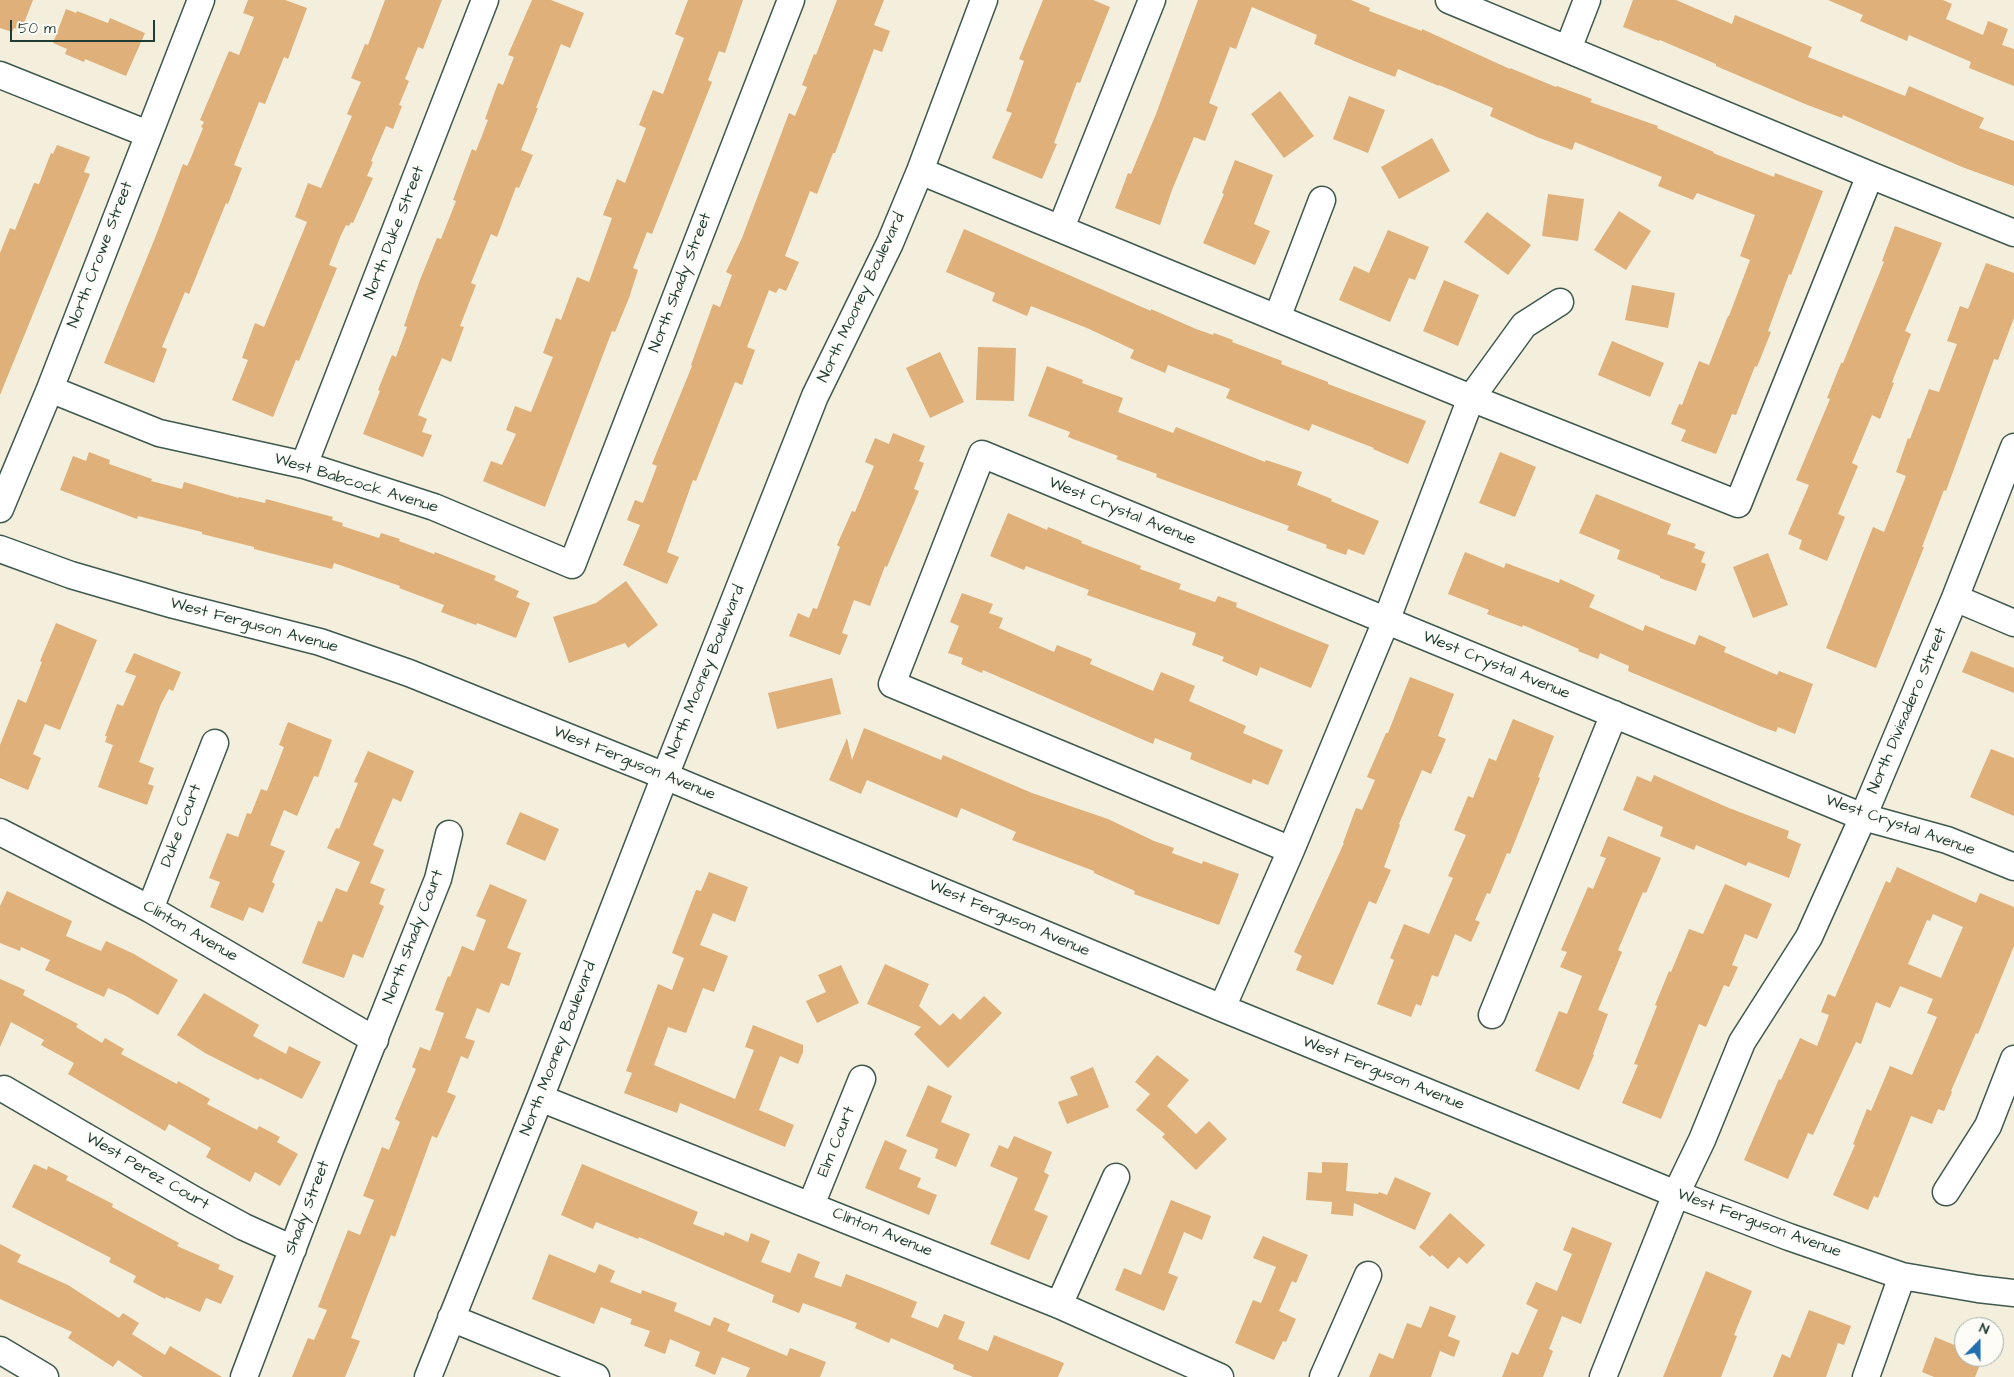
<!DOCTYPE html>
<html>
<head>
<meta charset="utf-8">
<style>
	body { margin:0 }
	#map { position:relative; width:2014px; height:1377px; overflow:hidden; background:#f4efdc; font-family:"Architects Daughter",sans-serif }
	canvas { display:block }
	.north { position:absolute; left:1954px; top:1317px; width:50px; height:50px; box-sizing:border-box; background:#fdfcf7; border:1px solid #a4b0a9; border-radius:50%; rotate:22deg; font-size:14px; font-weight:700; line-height:20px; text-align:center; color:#1f3d34 }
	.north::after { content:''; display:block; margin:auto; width:18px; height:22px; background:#1f6fb2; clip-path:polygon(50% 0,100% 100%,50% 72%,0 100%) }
	.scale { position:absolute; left:10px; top:20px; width:145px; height:22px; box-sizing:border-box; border:2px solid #1f3d34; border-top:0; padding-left:6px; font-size:15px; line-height:18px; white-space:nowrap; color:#1f3d34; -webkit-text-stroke:4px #fdfcf7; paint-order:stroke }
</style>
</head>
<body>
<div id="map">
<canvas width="2014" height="1377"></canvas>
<div class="north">N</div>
<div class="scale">50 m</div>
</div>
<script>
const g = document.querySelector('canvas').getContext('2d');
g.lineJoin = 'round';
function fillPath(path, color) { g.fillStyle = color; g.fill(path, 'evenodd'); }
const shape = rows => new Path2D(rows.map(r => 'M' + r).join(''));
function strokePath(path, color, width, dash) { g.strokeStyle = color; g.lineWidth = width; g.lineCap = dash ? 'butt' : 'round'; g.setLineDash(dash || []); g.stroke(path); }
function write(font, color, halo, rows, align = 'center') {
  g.font = font + ' "Architects Daughter",sans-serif'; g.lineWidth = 4; g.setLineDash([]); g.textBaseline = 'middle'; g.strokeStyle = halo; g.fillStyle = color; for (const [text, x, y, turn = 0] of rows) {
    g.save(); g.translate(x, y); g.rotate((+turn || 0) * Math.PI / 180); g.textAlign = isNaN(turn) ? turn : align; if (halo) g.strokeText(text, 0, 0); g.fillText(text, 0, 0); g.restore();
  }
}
fillPath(shape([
	[0,0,33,0,21,31,14,28,12,32,0,28],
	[248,0,285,0,307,8,288,59,284,57,265,104,259,102,234,165,242,168,228,204,226,203,189,294,185,292,162,347,167,349,154,383,104,363,155,238,183,164,187,166,190,160,203,128,201,127,204,122,200,120,229,51,239,55,254,17,243,13],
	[385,0,442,0,423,49,418,47,405,79,409,81,399,105,402,106,393,129,386,126,371,161,373,162,367,176,373,178,353,223,351,222,349,226,346,225,341,235,329,265,337,268,299,361,296,360,273,417,232,400,248,360,242,358,255,323,264,327,307,222,295,217,308,183,321,188,352,116,347,114,361,82,351,78,365,44,368,45],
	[532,0,551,0,584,13,570,48,561,44,536,108,538,108,521,150,533,155,519,188,516,187,497,237,491,234,471,283,476,285,460,326,464,327,451,362,442,358,418,415,427,419,422,432,432,435,423,457,363,434,380,391,378,390,392,355,396,357,407,327,404,326,420,280,437,238,441,239,456,201,453,200,472,149,476,151,488,120,485,119,498,83,503,85,514,57,508,55],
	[688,0,743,0,725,53,719,51,708,80,712,82,652,234,647,232,633,268,638,270,629,298,615,332,612,331,545,507,483,481,491,461,502,465,516,434,506,430,515,406,531,412,553,357,543,353,556,318,561,320,577,277,589,282,612,218,603,215,617,179,625,183,646,128,639,125,653,90,663,94,684,38,675,34],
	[837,0,884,0,874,25,890,31,882,52,874,49,835,153,833,153,817,194,810,191,785,256,799,262,786,291,779,288,776,293,769,290,747,347,755,350,742,385,735,382,696,481,693,480,667,552,679,557,667,584,623,565,640,525,627,520,635,500,643,503,657,466,652,464,692,366,691,365,713,304,720,307,732,275,726,272,742,238,789,113,795,116,807,87,802,85,814,54,816,55],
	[1043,0,1093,0,1110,7,1080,83,1077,82,1054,143,1057,144,1042,179,992,158,1012,113,1006,111,1024,61,1019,59],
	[1198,0,1351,0,1370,8,1369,11,1422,31,1422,29,1510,69,1510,68,1556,87,1557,86,1592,99,1590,102,1658,126,1657,128,1714,152,1713,153,1774,177,1775,173,1823,191,1791,275,1789,274,1768,331,1771,332,1757,367,1755,366,1736,415,1732,414,1716,454,1681,441,1686,430,1671,424,1679,404,1682,405,1699,361,1709,365,1728,316,1729,316,1750,260,1740,256,1755,215,1697,193,1693,200,1658,186,1662,177,1575,142,1572,150,1537,137,1490,116,1493,108,1439,85,1439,86,1398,69,1395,77,1359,63,1314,44,1317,35,1252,7,1236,49,1230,47,1209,103,1218,107,1205,141,1194,137,1172,190,1160,225,1115,208,1128,173,1131,174,1156,114],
	[1633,0,1676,0,1732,24,1735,15,1812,47,1808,57,1905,96,1909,86,1984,118,1979,128,2014,141,2014,186,1962,167,1843,115,1842,118,1805,104,1716,66,1716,64,1660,40,1659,41,1623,27],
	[1828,0,1943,0,1952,4,1946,19,1983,35,1988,21,2008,29,2002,45,2014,49,2014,86,1969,68,1971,62,1909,35,1907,41,1860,21,1863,15],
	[66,9,76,13,77,11,108,23,110,18,145,33,126,76,85,59,84,62,65,54,67,49,53,43],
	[1280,91,1314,136,1284,158,1251,114],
	[1349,96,1385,110,1368,153,1333,139],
	[1432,138,1450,171,1399,199,1381,167],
	[57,145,90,157,84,172,90,174,0,395,0,253,10,228,15,230,34,183,39,184,51,153,53,154],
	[1235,160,1273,175,1254,224,1270,231,1255,265,1203,243,1224,194,1222,193],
	[1548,194,1584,199,1578,241,1542,236],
	[1619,211,1651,231,1626,270,1594,250],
	[1487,212,1531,245,1508,275,1464,242],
	[1895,226,1942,243,1905,331,1911,334,1892,382,1894,383,1880,419,1872,415,1852,463,1858,466,1838,514,1845,517,1827,561,1799,549,1802,540,1788,534,1809,485,1796,480,1830,399,1827,398,1841,363,1843,363,1884,262,1882,261],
	[964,229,1151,311,1151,309,1196,329,1213,335,1214,333,1233,340,1232,342,1282,361,1281,364,1328,382,1328,384,1426,421,1408,464,1373,449,1374,448,1312,424,1309,431,1226,398,1230,389,1168,365,1165,373,1130,358,1134,350,1087,328,1031,306,1027,316,992,301,995,293,946,272],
	[1388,230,1429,247,1415,280,1409,278,1390,322,1339,300,1354,266,1369,273],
	[1986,263,2014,273,2014,318,1998,360,1994,359,1946,491,1944,490,1922,547,1924,547,1876,668,1826,648,1873,527,1884,532,1906,476,1896,472,1908,438,1910,439,1929,389,1939,392,1957,344,1947,341,1960,306,1968,309],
	[1444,280,1479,295,1458,346,1423,331],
	[1632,285,1675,293,1668,328,1625,320],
	[1612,341,1664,363,1650,397,1598,375],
	[978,347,1016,348,1014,401,976,400],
	[940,352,964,402,930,418,906,368],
	[1047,366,1083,380,1082,383,1123,398,1118,412,1173,433,1176,427,1265,462,1266,460,1302,472,1297,485,1332,499,1331,501,1379,521,1364,555,1348,549,1346,555,1326,548,1327,545,1287,530,1289,526,1156,477,1157,474,1116,459,1118,456,1068,437,1070,432,1028,416],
	[893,433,925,446,919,461,924,463,914,489,919,491,887,567,885,566,870,606,854,600,842,633,848,635,840,655,789,636,798,613,809,618,813,608,817,609,840,547,837,545,852,511,855,512,874,466,865,462,875,438,889,444],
	[89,452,110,460,109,464,152,479,151,481,182,489,184,482,239,498,239,497,265,503,266,499,333,517,332,520,343,523,342,526,379,538,381,533,400,539,399,541,434,554,435,552,496,576,494,580,519,591,516,597,530,603,516,638,477,623,476,625,441,612,444,605,399,588,400,586,334,563,332,569,254,549,254,547,202,534,202,532,138,516,137,519,60,490,73,456,86,461],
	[1500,452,1536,467,1515,517,1479,503],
	[1596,494,1671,524,1667,534,1696,544,1694,548,1705,552,1701,562,1706,564,1696,591,1660,578,1660,576,1617,559,1620,550,1579,533],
	[1008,513,1047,530,1048,527,1082,541,1081,543,1141,566,1140,569,1181,584,1179,589,1215,602,1218,596,1237,603,1236,607,1329,645,1311,688,1260,667,1257,676,1222,661,1224,657,1192,645,1196,633,1087,595,1089,590,1026,566,1024,570,990,556],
	[1465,552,1504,568,1506,563,1559,583,1560,579,1595,595,1589,607,1643,631,1645,625,1695,645,1699,635,1726,647,1724,652,1777,675,1779,671,1813,684,1795,734,1778,727,1776,732,1762,727,1628,671,1629,666,1600,653,1598,659,1578,651,1579,649,1523,625,1522,627,1487,614,1489,610,1448,594],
	[1768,553,1788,605,1753,618,1733,567],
	[626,581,658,625,628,648,625,643,569,663,553,617,596,603],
	[962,593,993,604,989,613,1003,618,999,628,1054,652,1057,645,1092,659,1090,664,1153,691,1161,672,1195,686,1189,701,1246,726,1243,733,1283,750,1268,785,1253,779,1251,784,1190,759,1192,753,1155,738,1153,744,983,670,982,673,961,664,963,658,948,653,959,626,950,622],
	[56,623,97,640,60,730,45,724,33,754,41,758,28,790,0,778,0,745,18,699,26,703,42,662,40,661],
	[1971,651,2014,668,2014,693,1962,672],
	[134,653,181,672,173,691,169,689,161,704,139,762,154,768,148,784,154,786,147,805,98,787,113,745,105,742,107,736,105,736,117,704,123,706,136,676,125,672],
	[1410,677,1454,694,1438,736,1446,739,1431,774,1422,770,1399,824,1400,825,1384,867,1391,870,1376,904,1369,901,1333,985,1296,970,1302,956,1294,952,1344,843,1343,843,1356,808,1362,810,1375,780,1367,777,1386,733,1388,733],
	[832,678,841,714,777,729,768,693],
	[1513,719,1554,736,1538,777,1540,778,1510,854,1507,853,1490,894,1487,893,1475,920,1480,922,1471,942,1455,934,1438,977,1432,975,1421,1006,1416,1004,1411,1017,1377,1004,1394,960,1390,958,1404,924,1429,934,1453,878,1448,876,1466,835,1454,830,1468,796,1473,798,1489,758,1496,761],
	[288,722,332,740,318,777,314,776,297,816,284,810,270,845,285,851,272,882,275,884,263,913,249,907,243,921,210,907,220,882,209,878,227,833,238,837,247,813,251,814,261,789,267,791,284,747,279,745],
	[864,728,941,760,943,755,1032,793,1108,819,1154,841,1174,848,1172,853,1202,864,1203,861,1239,874,1219,925,1134,894,1135,891,1094,873,1094,871,1012,840,1016,832,961,808,957,818,867,780,861,794,829,780,847,738,852,760],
	[1991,749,2014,758,2014,816,1970,797],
	[368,751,414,771,401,802,393,798,373,845,384,850,370,883,385,889,379,904,384,906,363,958,353,954,344,978,302,963,318,921,322,922,336,888,347,892,360,862,327,848,336,828,339,829,358,783,354,782],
	[1654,775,1729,808,1789,831,1787,838,1801,844,1789,878,1748,862,1746,866,1696,845,1694,850,1660,836,1663,827,1623,810,1637,776,1651,782],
	[520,812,559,829,545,861,506,844],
	[1608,836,1661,858,1646,893,1643,892,1618,950,1622,952,1598,1010,1608,1014,1593,1054,1594,1055,1579,1090,1535,1071,1559,1011,1567,1014,1582,976,1560,967,1567,952,1561,950,1588,887,1593,889,1606,858,1600,856],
	[1897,867,1976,903,1980,893,2014,907,2014,946,1978,1034,1976,1033,1951,1091,1952,1092,1944,1111,1938,1109,1932,1124,1911,1116,1878,1198,1874,1196,1868,1210,1833,1195,1855,1145,1853,1144,1867,1109,1871,1111,1890,1066,1912,1075,1937,1017,1927,1013,1933,999,1900,986,1890,1008,1876,1002,1861,1044,1856,1042,1813,1135,1808,1133,1788,1179,1744,1160,1779,1079,1781,1080,1800,1038,1817,1046,1829,1015,1821,1012,1828,994,1835,997,1886,881,1890,883],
	[1933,914,1963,927,1941,978,1908,964,1927,920,1930,921],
	[709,872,748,887,735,922,713,913,700,945,728,956,714,992,703,988,686,1033,668,1027,654,1065,735,1099,754,1050,745,1047,753,1025,803,1045,803,1052,798,1064,780,1056,759,1110,794,1125,785,1147,680,1103,677,1113,624,1093,632,1073,626,1071,658,984,672,990,684,958,672,953,696,890,701,891],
	[490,884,527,900,507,948,521,953,509,986,501,983,489,1013,477,1008,465,1038,475,1041,468,1059,461,1056,447,1092,456,1096,437,1138,432,1136,395,1237,391,1235,351,1338,360,1341,345,1377,292,1377,308,1338,314,1340,327,1310,318,1307,348,1230,360,1235,374,1200,363,1196,382,1147,389,1150,400,1122,395,1119,416,1069,412,1067,420,1047,430,1051,444,1013,435,1010,448,976,450,977,462,946,474,951,486,920,476,916],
	[1725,884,1772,904,1757,939,1745,934,1732,965,1738,967,1729,987,1724,985,1706,1027,1699,1024,1661,1119,1622,1103,1638,1065,1634,1064,1657,1006,1655,1005,1669,971,1671,972,1689,929,1703,934],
	[7,891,72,921,66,936,101,951,106,941,134,954,178,980,158,1015,126,996,108,988,104,997,82,987,45,970,50,960,21,947,20,951,0,943,0,906],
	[885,964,929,984,919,1006,940,1026,953,1013,960,1020,984,996,1002,1013,948,1068,914,1034,921,1027,867,1004],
	[841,965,859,1003,817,1023,806,1001,826,992,818,975],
	[0,979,25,990,23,995,78,1024,76,1027,102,1043,105,1038,124,1049,121,1054,177,1084,178,1081,210,1099,207,1104,257,1130,259,1126,280,1137,277,1142,298,1154,280,1186,255,1172,250,1182,206,1157,211,1148,169,1124,165,1131,68,1074,74,1063,41,1045,44,1040,11,1022,0,1047],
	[204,993,259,1025,253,1036,286,1054,289,1046,321,1062,302,1099,260,1078,258,1080,205,1053,177,1035],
	[1157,1055,1189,1080,1167,1106,1196,1134,1209,1121,1227,1139,1196,1170,1162,1137,1165,1134,1136,1110,1150,1094,1135,1082],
	[1093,1067,1109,1107,1067,1124,1058,1102,1078,1095,1070,1077],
	[928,1085,952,1096,941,1122,970,1134,956,1167,935,1158,938,1149,906,1136],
	[1014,1136,1052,1152,1044,1172,1049,1175,1034,1210,1048,1216,1029,1260,990,1244,1018,1178,990,1166,999,1145,1008,1149],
	[885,1140,907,1150,899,1169,921,1178,917,1187,937,1195,929,1215,865,1188],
	[1322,1162,1348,1163,1346,1191,1378,1194,1379,1192,1387,1195,1395,1177,1431,1193,1415,1230,1354,1203,1353,1216,1331,1214,1332,1202,1306,1200,1308,1172,1322,1173],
	[34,1164,47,1170,48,1166,68,1176,66,1180,113,1204,112,1207,179,1243,177,1246,220,1265,218,1269,234,1276,221,1304,206,1298,200,1312,166,1297,165,1299,133,1282,136,1276,109,1262,111,1258,12,1207],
	[582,1164,698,1212,693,1224,724,1236,725,1232,748,1242,751,1233,770,1241,761,1262,790,1273,798,1253,820,1262,814,1277,841,1287,846,1274,880,1287,917,1302,911,1317,938,1328,944,1314,965,1322,958,1339,988,1351,994,1335,1064,1363,1058,1377,973,1377,953,1369,954,1365,891,1338,889,1343,855,1328,857,1323,803,1303,799,1313,772,1302,774,1295,639,1237,638,1239,596,1222,593,1229,561,1215],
	[1171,1200,1211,1216,1202,1240,1184,1232,1168,1273,1178,1277,1164,1311,1115,1290,1124,1268,1141,1275],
	[1450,1213,1485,1245,1467,1264,1459,1257,1448,1269,1432,1255,1430,1257,1419,1247],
	[1572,1227,1612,1243,1581,1324,1562,1316,1549,1349,1553,1351,1543,1377,1502,1377,1512,1352,1518,1355,1538,1310,1526,1304,1536,1282,1557,1291,1572,1254,1563,1250],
	[1263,1236,1308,1255,1296,1283,1292,1281,1279,1311,1296,1319,1286,1342,1283,1341,1274,1360,1235,1343,1253,1300,1261,1303,1276,1267,1253,1258],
	[0,1244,21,1255,17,1262,68,1285,119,1318,123,1313,139,1323,132,1334,165,1355,170,1346,222,1377,143,1377,118,1360,113,1367,68,1338,72,1332,0,1299],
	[549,1254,595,1273,599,1264,615,1271,610,1282,641,1294,642,1290,677,1303,674,1311,710,1326,714,1317,730,1324,727,1331,787,1356,790,1348,826,1362,820,1377,746,1377,750,1368,722,1357,715,1375,695,1366,700,1352,670,1339,665,1354,644,1346,650,1331,630,1324,632,1319,601,1307,594,1324,532,1299],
	[1706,1271,1752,1291,1734,1335,1737,1336,1721,1377,1663,1377],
	[1430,1306,1456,1316,1448,1336,1460,1341,1454,1357,1440,1351,1431,1377,1369,1377,1379,1353,1393,1359,1407,1323,1421,1328],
	[1809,1310,1851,1326,1844,1345,1838,1343,1826,1377,1773,1377,1782,1354,1790,1358],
	[1935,1337,1964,1349,1964,1357,1983,1357,1975,1377,1934,1377,1922,1372]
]), '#dfb079');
const minor = shape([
	[1449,0,1870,175],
	[1568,49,1587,0],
	[0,75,148,134],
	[920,171,1471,398,1738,504,1870,175,2014,233],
	[1061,228,1152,0],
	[1277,318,1322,200],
	[50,389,159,433,304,465,434,507,572,565,791,0],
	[304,465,485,0],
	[0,509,50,389,201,0],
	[0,549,71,575,174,605,320,642,409,673,665,776,1222,1008,1676,1194,1789,1237,1902,1276,1978,1289,2014,1293],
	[1955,598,2014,623],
	[0,832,150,909,375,1040],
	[1291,850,892,684,982,454,1863,817,1947,840,2014,867],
	[150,909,215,743],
	[1222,1008,1291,850,1386,621,1471,398,1524,325,1560,302],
	[1492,1015,1614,714],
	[4,1089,196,1201,244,1227,293,1249],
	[540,1098,1059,1305,1220,1377],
	[1946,1192,1988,1126,2014,1059],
	[811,1205,862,1079],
	[1059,1305,1116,1177],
	[451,1318,596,1377],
	[0,1350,45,1377],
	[244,1377,330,1150,438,879,449,834],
	[428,1377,540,1098,665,776,815,396,890,243,920,171,984,0],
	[1323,1377,1368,1275],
	[1603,1377,1676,1194,1702,1140,1742,1042,1809,937,1863,817,1955,598,2014,447],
	[1866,1377,1902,1276]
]);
strokePath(minor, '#3f584d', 29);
strokePath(minor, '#fff', 26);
write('16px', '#1f3d34', '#fdfcf7', [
	["North Duke Street",395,233,-69],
	["North Crowe Street",101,255,-69],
	["North Shady Street",681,283,-69],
	["North Mooney Boulevard",862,298,-65],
	["West Babcock Avenue",356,484,17],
	["West Crystal Avenue",1122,512,22],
	["West Ferguson Avenue",254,626,15],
	["West Crystal Avenue",1496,666,22],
	["North Mooney Boulevard",706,672,-68],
	["North Divisadero Street",1908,711,-67],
	["West Ferguson Avenue",634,764,22],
	["Duke Court",182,826,-69],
	["West Crystal Avenue",1900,826,19],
	["West Ferguson Avenue",1009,919,23],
	["Clinton Avenue",190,932,30],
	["North Shady Court",414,937,-69],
	["North Mooney Boulevard",559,1049,-69],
	["West Ferguson Avenue",1383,1074,22],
	["Elm Court",837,1142,-68],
	["West Perez Court",147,1172,30],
	["Shady Street",308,1208,-69],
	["West Ferguson Avenue",1759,1224,20],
	["Clinton Avenue",882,1233,22]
]);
</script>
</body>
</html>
